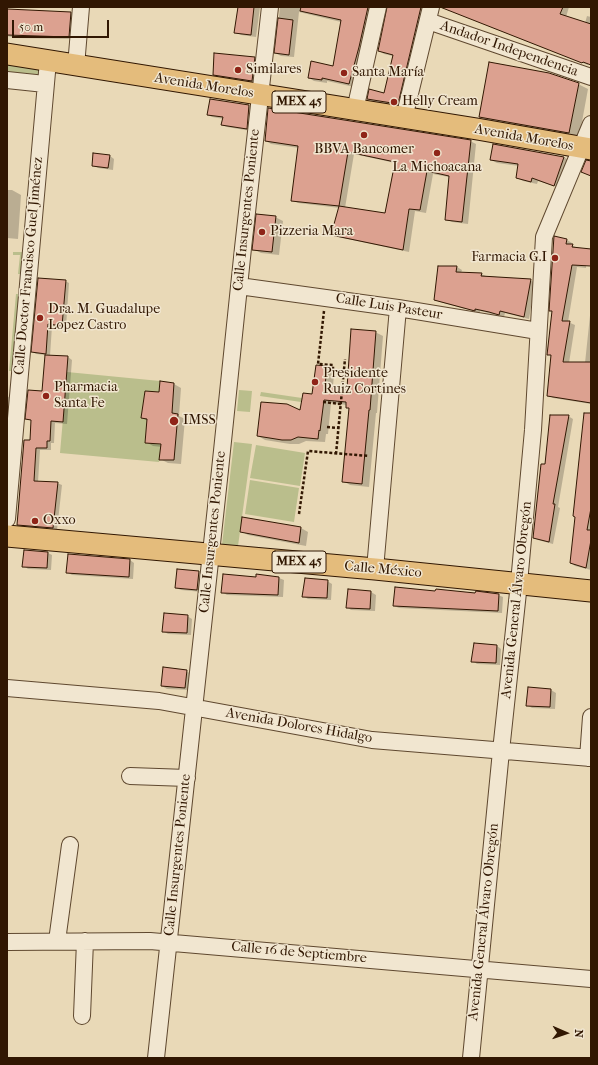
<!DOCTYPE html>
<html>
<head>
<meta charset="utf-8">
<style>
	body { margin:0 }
	#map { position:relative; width:598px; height:1065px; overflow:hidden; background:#e9d9b7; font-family:"IM FELL French Canon",serif }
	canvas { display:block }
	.frame { position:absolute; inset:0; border:8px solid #311702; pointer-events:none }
	.north { position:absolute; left:546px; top:1013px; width:40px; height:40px; -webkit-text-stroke:3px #f1e6d0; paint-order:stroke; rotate:92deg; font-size:11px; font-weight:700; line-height:16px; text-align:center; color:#311702 }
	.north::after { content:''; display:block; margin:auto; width:14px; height:18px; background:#311702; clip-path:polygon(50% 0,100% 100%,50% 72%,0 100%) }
	.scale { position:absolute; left:12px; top:20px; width:97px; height:18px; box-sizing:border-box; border:2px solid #311702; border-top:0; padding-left:5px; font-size:12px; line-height:14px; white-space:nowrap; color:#311702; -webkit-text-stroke:3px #f1e6d0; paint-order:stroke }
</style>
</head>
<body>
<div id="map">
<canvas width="598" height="1065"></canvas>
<div class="frame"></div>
<div class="north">N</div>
<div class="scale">50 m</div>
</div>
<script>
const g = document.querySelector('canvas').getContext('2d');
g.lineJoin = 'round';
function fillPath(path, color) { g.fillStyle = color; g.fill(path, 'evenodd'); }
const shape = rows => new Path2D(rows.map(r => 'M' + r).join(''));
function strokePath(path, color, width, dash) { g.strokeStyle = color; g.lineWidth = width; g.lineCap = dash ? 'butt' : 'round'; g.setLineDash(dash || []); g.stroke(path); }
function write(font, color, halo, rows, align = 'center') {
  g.font = font + ' "IM FELL French Canon",serif'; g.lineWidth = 3; g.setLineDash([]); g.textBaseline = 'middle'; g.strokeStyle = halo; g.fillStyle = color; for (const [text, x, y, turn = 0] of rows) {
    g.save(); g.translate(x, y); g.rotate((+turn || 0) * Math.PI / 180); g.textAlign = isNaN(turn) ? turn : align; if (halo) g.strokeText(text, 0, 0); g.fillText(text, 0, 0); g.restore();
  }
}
fillPath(shape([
	[7,55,48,61,45,90,7,84],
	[13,252,23,252,21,274,18,274,20,255,13,255],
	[16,294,20,294,13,371,9,371],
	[67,372,160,381,159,392,145,391,141,418,147,419,145,442,161,444,159,462,60,453],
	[239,390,252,391,250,412,237,411],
	[261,392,302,398,301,402,260,396],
	[234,442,252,444,238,546,222,545],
	[256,445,305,453,300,486,250,478],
	[250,480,299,488,294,522,245,514]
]), '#babe8c');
fillPath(shape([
	[238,7,260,7,256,37,241,35,235,32],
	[280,7,374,7,354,87,327,81,327,83,314,81,309,78,334,68,341,22,299,12,294,57,281,56,275,53],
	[388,7,427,7,403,107,374,102,368,99,385,94,393,56,384,54,379,51],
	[441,7,569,7,566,17,585,23,587,16,591,17,591,65,588,64,588,65],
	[7,11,71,13,77,17,75,39,16,38,7,36],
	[255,58,262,62,259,84,222,78,214,74],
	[578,84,588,89,579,138,490,122,480,117],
	[211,100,249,106,254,109,251,131,227,127,222,125,224,119,212,117,208,115],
	[266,141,470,141,476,144,468,224,452,222,446,219,449,177,433,174,426,213,415,211,409,252,338,237,333,234,340,208,298,203,292,200,299,148,271,144],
	[354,154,395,163,385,215,345,208],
	[494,145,564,157,570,161,560,188,538,181,537,184,523,181,517,178,519,166,497,163,491,160],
	[110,156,114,159,113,170,98,168,93,165],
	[7,190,12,190,21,195,18,239,7,238],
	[275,217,283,221,279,255,261,253,253,249],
	[567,240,572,243,571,245,587,252,586,268,577,267,568,322,575,325,569,363,585,363,591,306,591,404,553,398,548,395,552,356,548,354,553,312,550,310],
	[439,267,457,267,462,270,461,273,481,274,486,276,530,280,535,283,529,319,505,313,504,317,480,311,480,313,440,302,435,300],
	[65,281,69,283,66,327,52,326,50,356,68,357,72,360,67,424,55,423,54,443,51,443,51,450,40,450,38,482,57,483,62,485,57,530,23,527,18,524,31,441,32,421,27,419,43,392,46,355,36,354,33,352],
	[375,332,383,336,377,413,376,413,369,487,350,485,343,481,350,409,347,407,347,405,331,403,328,434,326,434,325,442,306,441,299,444,290,444,265,440,258,436,301,412,313,396,316,366,327,367,334,372,333,387,348,389],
	[161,383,174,384,181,388,179,416,185,419,181,464,168,463,160,459,162,447,153,446,146,442,148,421,142,418,160,393],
	[152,442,166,443,166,445,152,444],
	[7,396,17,402,15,429,7,429],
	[568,416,573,419,558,507,560,508,553,544,538,540,534,538,546,465],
	[591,416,591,570,575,566,571,563],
	[242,518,301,528,308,532,306,546,248,535,241,531],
	[48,553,52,555,51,570,28,569,24,566],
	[130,560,134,563,133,579,72,575,67,572],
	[178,570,199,572,204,575,202,592,181,590,176,588],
	[257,578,279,578,284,580,283,597,227,595,222,592],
	[327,581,332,584,331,600,308,599,303,596],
	[349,590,371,592,376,595,375,611,351,610,347,607],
	[436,592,498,595,503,597,502,613,399,608,394,606],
	[187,616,192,619,191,635,168,634,163,631],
	[497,646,501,649,500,665,477,664,473,661],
	[186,671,191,674,190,690,167,689,162,686],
	[529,688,551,690,556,693,555,709,532,708,527,705]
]), '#0003');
const building = shape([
	[238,7,254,7,251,35,234,33,238,7],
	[301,7,368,7,359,47,349,84,322,78,322,80,308,78,311,61,333,66,341,20,300,11,301,7],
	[387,7,421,7,398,104,367,99,369,89,384,93,393,55,378,51,387,7],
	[440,7,563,7,560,14,591,24,591,65,583,62,582,63,440,7],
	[7,9,71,12,69,37,7,35,7,9],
	[278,18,293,20,289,55,274,53,278,18],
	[214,53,255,57,252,81,213,75,214,53],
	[489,62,549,73,579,83,569,133,479,117,489,62],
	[210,99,249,105,247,129,221,125,223,117,207,115,210,99],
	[268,108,471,140,462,222,445,220,449,176,427,171,420,210,409,209,403,250,331,235,339,206,291,201,298,146,265,141,268,108],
	[348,152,395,162,385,213,339,206,348,152],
	[493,144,564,157,554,186,532,178,531,182,516,178,518,164,490,160,493,144],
	[93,153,110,155,108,168,92,166,93,153],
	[586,160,591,161,591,176,581,172,586,160],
	[256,214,276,216,272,252,252,250,256,214],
	[554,236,567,239,566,244,573,244,572,247,591,249,591,266,572,265,562,321,570,321,563,362,591,362,591,403,547,396,551,355,547,355,552,311,549,311,554,236],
	[438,266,457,266,456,272,482,273,481,276,531,279,524,317,500,311,499,315,489,312,475,309,475,311,434,300,438,266],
	[38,278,66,280,62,326,48,324,46,354,31,352,38,278],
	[351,329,376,331,370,410,369,410,362,484,342,482,349,408,346,408,346,402,324,400,320,431,319,430,318,439,298,437,291,440,282,440,257,436,261,402,287,404,300,410,303,393,312,394,316,365,327,366,325,386,347,388,351,329],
	[45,355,68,356,63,422,51,421,50,441,47,441,47,448,36,448,34,481,58,482,53,528,17,525,24,440,30,440,31,420,25,419,28,390,42,391,45,355],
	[160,381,174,383,172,413,178,414,174,460,159,460,161,444,145,443,147,419,141,418,145,391,159,392,160,381],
	[584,413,591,413,591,508,587,530,591,530,591,540,586,568,570,563,575,517,573,516,584,413],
	[550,415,569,415,553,504,555,504,549,542,533,538,541,464,545,464,550,415],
	[242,517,301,527,299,543,240,532,242,517],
	[24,550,48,552,47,568,22,567,24,550],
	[68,554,130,559,129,577,66,573,68,554],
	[177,569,199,571,197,590,175,588,177,569],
	[223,574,256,577,256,574,279,577,278,595,221,593,223,574],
	[305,578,328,580,327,598,302,597,305,578],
	[395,587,435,591,436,589,475,593,476,591,499,594,498,611,393,606,395,587],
	[348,589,371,591,370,609,346,608,348,589],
	[164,613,188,615,187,633,162,632,164,613],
	[474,643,497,645,496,663,471,662,474,643],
	[163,667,187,670,185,688,161,686,163,667],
	[528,687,551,689,550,707,526,706,528,687]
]);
fillPath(building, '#dca190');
strokePath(building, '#311702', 1);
const minor = shape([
	[428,21,591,77],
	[76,66,81,7],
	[7,80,45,84],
	[355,110,378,7],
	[404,118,431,7],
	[239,286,398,308,538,331],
	[7,519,48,61],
	[375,569,398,308],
	[7,688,159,701,372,740,591,758],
	[588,758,591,717],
	[130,776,187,778],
	[57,941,70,845],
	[7,942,150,941,591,979],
	[82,1016,85,941],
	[156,1058,220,470,243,248,270,7],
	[471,1058,501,751,519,583,533,430,544,237,591,124]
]);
const major = shape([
	[7,54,477,129,591,149],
	[7,536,375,569,591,591]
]);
strokePath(minor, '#5f482f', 18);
strokePath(major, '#311702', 23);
strokePath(shape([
	[324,311,318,364,333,365,333,371],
	[327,370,344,372],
	[323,402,341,404],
	[327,427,339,428],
	[336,454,345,359],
	[299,514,308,451,369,456]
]), '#311702', 2.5, [3, 2]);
strokePath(minor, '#f1e6d0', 16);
strokePath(major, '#e4bc7c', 21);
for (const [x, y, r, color] of [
	[238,70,4,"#8f2418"],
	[344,73,4,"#8f2418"],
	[394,102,4,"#8f2418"],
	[364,135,4,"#8f2418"],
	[437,153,4,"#8f2418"],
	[262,232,4,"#8f2418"],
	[555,258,4,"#8f2418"],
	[40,318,4,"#8f2418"],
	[315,382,4,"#8f2418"],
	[46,396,4,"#8f2418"],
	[174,421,5,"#8f2418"],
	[35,521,4,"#8f2418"]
]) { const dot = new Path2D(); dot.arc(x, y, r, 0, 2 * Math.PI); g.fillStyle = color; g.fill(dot); strokePath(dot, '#f1e6d0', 1.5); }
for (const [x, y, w] of [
	[299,102,54],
	[299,562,54]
]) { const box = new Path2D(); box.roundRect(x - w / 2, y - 11, w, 22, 3); g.fillStyle = '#f1e6d0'; g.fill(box); strokePath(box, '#311702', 1); }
write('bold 13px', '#311702', null, [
	["MEX 45",299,102],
	["MEX 45",299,562]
]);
write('14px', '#311702', '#f1e6d0', [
	["Andador Independencia",509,49,19],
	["Avenida Morelos",204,86,9],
	["Avenida Morelos",524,138,10],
	["Calle Insurgentes Poniente",247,210,-84],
	["Calle Doctor Francisco Guel Jiménez",29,266,-85],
	["Calle Luis Pasteur",389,307,9],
	["Calle Insurgentes Poniente",213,532,-84],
	["Calle México",383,570,5],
	["Avenida General Álvaro Obregón",517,600,-84],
	["Avenida Dolores Hidalgo",299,726,10],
	["Calle Insurgentes Poniente",178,855,-84],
	["Avenida General Álvaro Obregón",484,922,-84],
	["Calle 16 de Septiembre",299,953,5]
]);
write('14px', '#311702', '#f1e6d0', [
	["Similares",246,70],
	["Santa María",352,73],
	["Helly Cream",402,102],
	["BBVA Bancomer",364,150,"center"],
	["La Michoacana",437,168,"center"],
	["Pizzeria Mara",270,232],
	["Farmacia G.I",547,258,"right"],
	["Dra. M. Guadalupe",48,310],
	["Lopez Castro",48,326],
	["Presidente",323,374],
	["Ruiz Cortines",323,390],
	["Pharmacia",54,388],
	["Santa Fe",54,404],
	["IMSS",183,421],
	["Oxxo",43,521]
], 'left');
</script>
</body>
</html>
